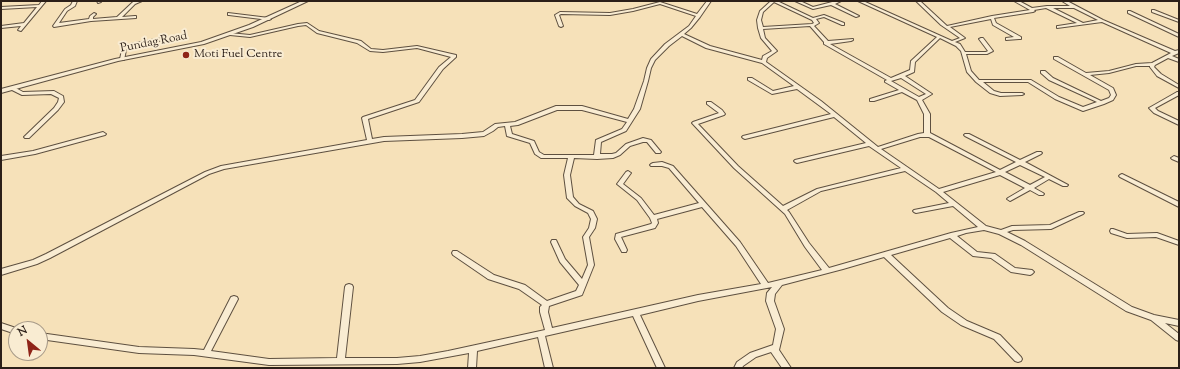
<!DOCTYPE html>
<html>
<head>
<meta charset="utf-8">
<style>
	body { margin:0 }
	#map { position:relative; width:1180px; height:369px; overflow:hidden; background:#f6e1b9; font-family:"Sorts Mill Goudy",serif }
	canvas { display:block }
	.frame { position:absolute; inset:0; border:2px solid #2b1f18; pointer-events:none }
	.north { position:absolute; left:8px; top:321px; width:40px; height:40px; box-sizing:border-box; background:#f9ecd2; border:1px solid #a79a88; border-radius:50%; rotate:331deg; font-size:11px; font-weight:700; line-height:16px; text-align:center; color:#2b1f18 }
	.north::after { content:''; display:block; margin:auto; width:14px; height:18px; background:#8f2418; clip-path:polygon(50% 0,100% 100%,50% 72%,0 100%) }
</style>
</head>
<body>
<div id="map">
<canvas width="1180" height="369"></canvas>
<div class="frame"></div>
<div class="north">N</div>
</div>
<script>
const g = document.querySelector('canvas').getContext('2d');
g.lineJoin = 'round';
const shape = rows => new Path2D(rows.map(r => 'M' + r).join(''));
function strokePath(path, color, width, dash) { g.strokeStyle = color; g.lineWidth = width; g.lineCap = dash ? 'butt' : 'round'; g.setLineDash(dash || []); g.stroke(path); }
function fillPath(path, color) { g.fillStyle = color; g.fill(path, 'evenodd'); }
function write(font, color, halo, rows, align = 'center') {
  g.font = font + ' "Sorts Mill Goudy",serif'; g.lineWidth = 4; g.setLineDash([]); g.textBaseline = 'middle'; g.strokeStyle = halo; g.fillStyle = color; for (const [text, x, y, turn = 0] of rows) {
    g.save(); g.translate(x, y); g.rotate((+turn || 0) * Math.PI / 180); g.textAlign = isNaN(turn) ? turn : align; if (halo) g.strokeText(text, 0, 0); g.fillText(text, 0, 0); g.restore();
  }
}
const minor = shape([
	[42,1,46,1,21,31,18,30,21,26,1,28,1,26,24,23,37,7,1,9,1,7,39,5,42,1],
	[73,1,77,1,75,6,67,11,59,23,89,19,90,16,94,13,96,14,93,17,93,19,117,17,133,2,142,1,135,4,122,17,135,16,136,16,136,18,91,21,54,27,53,26,65,9,71,5,73,1],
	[97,1,101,1,101,2,98,3,97,1],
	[707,1,711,1,700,17,691,28,684,34,710,46,762,60,763,56,772,51,761,38,758,28,757,20,760,11,771,1,777,1,813,18,824,15,844,23,844,25,842,25,824,17,816,19,819,23,814,26,828,41,853,39,853,40,851,41,830,44,891,78,910,70,911,61,937,37,858,1,863,1,952,41,960,38,941,25,916,1,920,1,947,26,992,16,1030,10,1014,1,1019,1,1032,8,1047,6,1070,6,1062,1,1067,1,1103,20,1175,51,1179,50,1179,53,1172,56,1179,59,1179,62,1168,58,1155,65,1154,67,1161,74,1179,85,1179,88,1157,76,1150,67,1150,66,1136,66,1109,73,1090,75,1113,88,1116,95,1113,100,1104,104,1083,111,1055,99,1028,82,983,82,994,91,1001,93,1022,93,1024,94,1022,95,1000,96,990,93,976,82,967,72,961,51,956,46,940,38,915,62,914,72,905,76,932,94,922,100,930,114,930,133,1000,170,1016,162,965,136,964,135,965,134,969,134,1020,160,1037,152,1041,152,1042,153,1041,154,1025,162,1068,185,1067,186,1063,186,1049,179,1034,188,1043,193,1044,194,1043,195,1039,195,1030,190,1010,201,1007,199,1008,198,1025,188,1000,175,943,192,986,226,1001,230,1012,226,1050,225,1079,212,1083,212,1084,213,1083,214,1051,229,1013,230,1007,232,1025,241,1132,307,1154,315,1179,320,1179,326,1165,323,1179,334,1179,341,1176,340,1151,320,1126,311,1021,245,999,234,984,230,966,233,957,236,977,252,995,254,1015,268,1032,270,1034,272,1032,274,1030,275,1011,272,991,258,973,256,950,238,891,255,948,308,967,321,1000,335,1021,357,1022,359,1021,361,1018,362,1015,361,994,339,961,325,942,312,884,257,843,269,782,285,775,294,774,301,784,329,779,350,791,368,782,368,771,352,756,357,743,366,742,368,734,368,737,362,750,353,773,345,776,329,766,301,767,293,772,287,698,301,640,315,665,368,657,368,633,316,545,336,553,368,545,368,538,337,477,351,476,368,468,368,469,353,420,362,397,364,269,365,194,355,139,353,40,339,40,333,139,347,194,349,204,350,231,297,234,296,237,297,238,299,211,351,269,359,337,358,345,287,346,285,349,284,352,285,353,287,345,358,397,358,420,356,448,351,545,330,540,312,540,307,542,305,519,289,488,279,453,255,452,253,453,251,457,251,494,275,525,285,547,301,576,291,579,285,560,262,551,242,552,240,556,240,565,259,582,279,588,265,583,237,589,228,591,219,588,213,575,206,567,198,564,175,568,158,541,158,535,154,530,143,507,136,505,126,498,127,493,131,484,136,462,138,384,141,224,169,209,174,50,258,37,264,1,275,1,269,33,260,46,254,205,172,221,166,367,140,362,118,363,117,415,100,439,67,451,57,417,48,383,52,370,51,357,43,317,33,306,25,298,26,250,37,230,35,229,35,229,33,250,35,298,24,307,23,319,31,361,41,371,49,383,50,417,46,456,55,456,57,443,69,419,102,368,119,372,139,384,137,462,134,483,132,495,124,515,122,556,106,582,106,628,119,634,109,644,81,647,68,651,59,665,44,689,26,696,16,660,4,633,11,610,15,561,14,559,15,563,26,561,27,559,26,555,15,560,12,610,13,633,9,660,2,697,14,707,1],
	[774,2,812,20,814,23,812,24,763,27,761,20,763,12,774,2],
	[1046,8,1077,23,1058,26,1057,26,1057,28,1102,22,1171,53,1152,63,1136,64,1109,71,1086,73,1058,57,1054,57,1054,59,1109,90,1111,95,1109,98,1101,101,1053,78,1045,71,1041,71,1041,73,1049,80,1097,102,1083,107,1059,97,1031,80,979,80,971,71,966,54,987,54,993,51,983,38,981,38,979,39,988,51,986,52,965,52,960,44,955,42,965,38,950,27,991,19,993,25,1014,37,1006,38,1006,40,1019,39,1021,39,1021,37,996,23,994,18,1033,12,1035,11,1034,10,1046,8],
	[1053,8,1074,8,1098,20,1083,23,1053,8],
	[810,26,824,42,824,44,887,80,885,81,885,82,899,90,870,99,870,101,874,101,902,92,917,100,924,114,924,133,918,134,878,147,821,101,766,62,767,58,777,51,765,38,763,29,810,26],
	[682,36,706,48,762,63,794,86,773,91,752,78,748,78,748,80,772,94,797,89,831,114,743,136,742,137,743,138,745,139,834,117,866,143,795,160,794,161,795,162,797,163,869,146,901,168,817,189,783,206,738,166,698,124,724,115,725,114,722,110,711,102,707,102,707,104,719,113,693,122,692,123,734,168,785,214,805,247,822,270,768,283,740,242,673,166,662,162,653,163,651,164,650,165,651,166,662,166,669,168,699,203,654,215,641,198,623,184,631,173,628,171,626,172,617,184,637,200,650,218,652,223,651,224,616,234,615,239,622,252,626,252,627,250,621,237,655,228,658,223,657,219,702,207,736,246,761,284,698,295,552,328,548,312,549,306,582,295,594,265,589,237,595,228,597,219,593,211,579,204,573,197,570,175,574,158,597,159,613,158,620,155,630,146,643,142,647,142,656,153,660,153,661,152,651,140,643,138,626,144,616,153,612,154,600,154,601,142,626,131,640,109,648,81,651,68,655,60,669,46,682,36],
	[901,78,926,94,919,97,891,81,901,78],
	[557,110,582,110,627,122,622,129,596,140,594,155,544,155,539,152,534,141,512,134,510,126,518,125,557,110],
	[920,137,929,137,996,172,939,189,881,149,920,137],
	[1020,165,1045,177,1030,185,1005,172,1020,165],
	[905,171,936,192,949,203,914,210,913,211,914,212,916,213,953,206,978,227,951,233,829,268,809,243,789,212,787,210,821,191,905,171],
	[795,1,800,1,813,7,836,1,841,1,835,4,859,16,856,17,831,5,813,9,795,1],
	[1152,10,1154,10,1179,20,1179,22,1152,12,1152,10],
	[1128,11,1130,11,1179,34,1179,37,1128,13,1128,11],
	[228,13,269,18,271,19,269,20,229,15,228,15,228,13],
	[161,38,163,39,163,40,129,47,126,50,124,60,122,60,120,59,122,50,126,45,161,38],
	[10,87,14,87,23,92,54,91,63,96,64,102,58,110,29,138,25,138,24,137,25,136,54,108,58,102,59,98,51,94,22,95,10,89,10,87],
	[1177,92,1179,92,1179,95,1155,108,1158,111,1179,121,1179,125,1154,113,1149,108,1177,92],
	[103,132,106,134,105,135,35,154,1,160,1,156,33,151,103,132],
	[1174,156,1179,158,1179,162,1172,159,1171,158,1174,156],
	[1122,174,1179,202,1179,207,1120,177,1119,176,1120,175,1122,174],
	[1111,229,1113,229,1127,234,1157,233,1179,241,1179,245,1156,237,1127,238,1111,233,1110,231,1111,229],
	[1,323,19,329,16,329,16,334,1,329,1,323]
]);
const tertiary = shape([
	[302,1,308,1,253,27,204,44,118,61,1,93,1,89,115,59,201,42,249,25,302,1]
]);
strokePath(minor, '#5e5040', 2);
strokePath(tertiary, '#5e5040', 2);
fillPath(minor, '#f9ecd2');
fillPath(tertiary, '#f9ecd2');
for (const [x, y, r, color] of [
	[186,55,4,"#8f2418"]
]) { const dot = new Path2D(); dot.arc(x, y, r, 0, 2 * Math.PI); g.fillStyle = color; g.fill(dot); strokePath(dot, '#f9ecd2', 1.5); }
write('12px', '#2b1f18', '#f9ecd2', [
	["Pundag Road",154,43,-11]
]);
write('12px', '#2b1f18', '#f9ecd2', [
	["Moti Fuel Centre",194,55]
], 'left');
</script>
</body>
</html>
